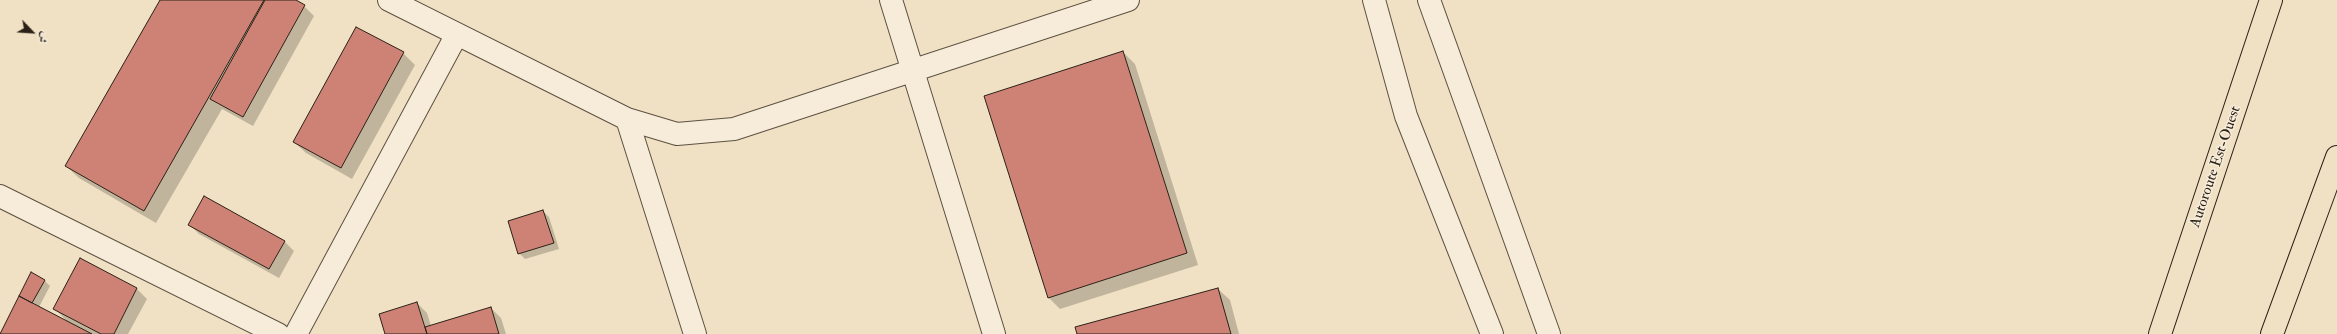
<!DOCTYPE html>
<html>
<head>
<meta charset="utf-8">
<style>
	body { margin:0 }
	#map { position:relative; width:2337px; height:334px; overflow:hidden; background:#f1e1c4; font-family:"IM FELL Double Pica",Amiri,serif }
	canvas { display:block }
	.north { position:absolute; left:12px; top:12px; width:40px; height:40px; -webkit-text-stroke:3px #f6ecd9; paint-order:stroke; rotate:115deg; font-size:11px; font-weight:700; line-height:16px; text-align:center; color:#2b2117 }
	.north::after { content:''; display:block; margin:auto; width:14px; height:18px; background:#2b2117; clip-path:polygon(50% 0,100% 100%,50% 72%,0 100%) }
</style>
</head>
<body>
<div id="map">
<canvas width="2337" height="334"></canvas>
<div class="north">ش</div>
</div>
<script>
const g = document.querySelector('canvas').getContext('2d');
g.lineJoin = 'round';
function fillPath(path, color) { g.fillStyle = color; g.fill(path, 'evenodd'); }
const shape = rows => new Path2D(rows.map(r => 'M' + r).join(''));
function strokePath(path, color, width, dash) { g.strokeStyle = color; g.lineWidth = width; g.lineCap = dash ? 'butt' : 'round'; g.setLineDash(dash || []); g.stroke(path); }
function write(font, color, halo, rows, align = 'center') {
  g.font = font + ' "IM FELL Double Pica",serif'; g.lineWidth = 3; g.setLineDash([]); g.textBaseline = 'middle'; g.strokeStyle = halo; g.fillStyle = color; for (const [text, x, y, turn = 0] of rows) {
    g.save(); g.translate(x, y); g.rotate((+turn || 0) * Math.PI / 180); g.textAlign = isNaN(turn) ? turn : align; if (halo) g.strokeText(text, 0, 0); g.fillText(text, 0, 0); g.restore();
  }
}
fillPath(shape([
	[161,0,294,0,304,6,314,16,253,126,222,109,156,223,79,178,66,166],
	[1123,52,1135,64,1198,265,1060,309,1049,298],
	[403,53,415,65,352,179,306,153,294,142],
	[543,211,549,217,559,249,525,259,519,253],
	[189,224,284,241,294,251,279,278,199,234],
	[80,259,137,289,147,299,128,334,0,334,44,280,50,286,39,307,67,321,55,309],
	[1218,289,1230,300,1239,334,1078,334],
	[417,303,427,313,431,326,491,308,501,318,506,334,386,334]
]), '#0003');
const building = shape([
	[160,0,264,0,144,211,65,166,160,0],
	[265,0,296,0,305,5,243,117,210,99,265,0],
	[356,27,404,52,341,168,293,142,356,27],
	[1123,51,1187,253,1048,298,984,96,1123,51],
	[204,196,285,241,269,269,188,225,204,196],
	[543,210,554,243,518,254,508,221,543,210],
	[80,258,137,288,114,334,101,334,53,309,80,258],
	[31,272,45,280,32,303,19,296,31,272],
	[1218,288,1231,334,1077,334,1075,327,1218,288],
	[19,296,92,334,0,334,19,296],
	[417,302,427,334,385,334,379,314,417,302],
	[491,307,499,334,427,334,425,327,491,307]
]);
fillPath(building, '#ce8276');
strokePath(building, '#2b2117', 1);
const minor = shape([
	[389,0,627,119,677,134,734,129,1128,0],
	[891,0,994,334],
	[1374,0,1406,116,1492,334],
	[1429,0,1549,334],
	[627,119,695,334],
	[0,196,278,334],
	[296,334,457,34]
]);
const motorway = shape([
	[2160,334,2271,0],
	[2272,334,2337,157]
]);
strokePath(minor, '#5c5142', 24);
strokePath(motorway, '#2b2117', 24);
strokePath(minor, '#f6ecd9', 22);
strokePath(motorway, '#f1e1c4', 22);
write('15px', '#2b2117', '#f6ecd9', [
	["Autoroute Est-Ouest",2216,167,-71]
]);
</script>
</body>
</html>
